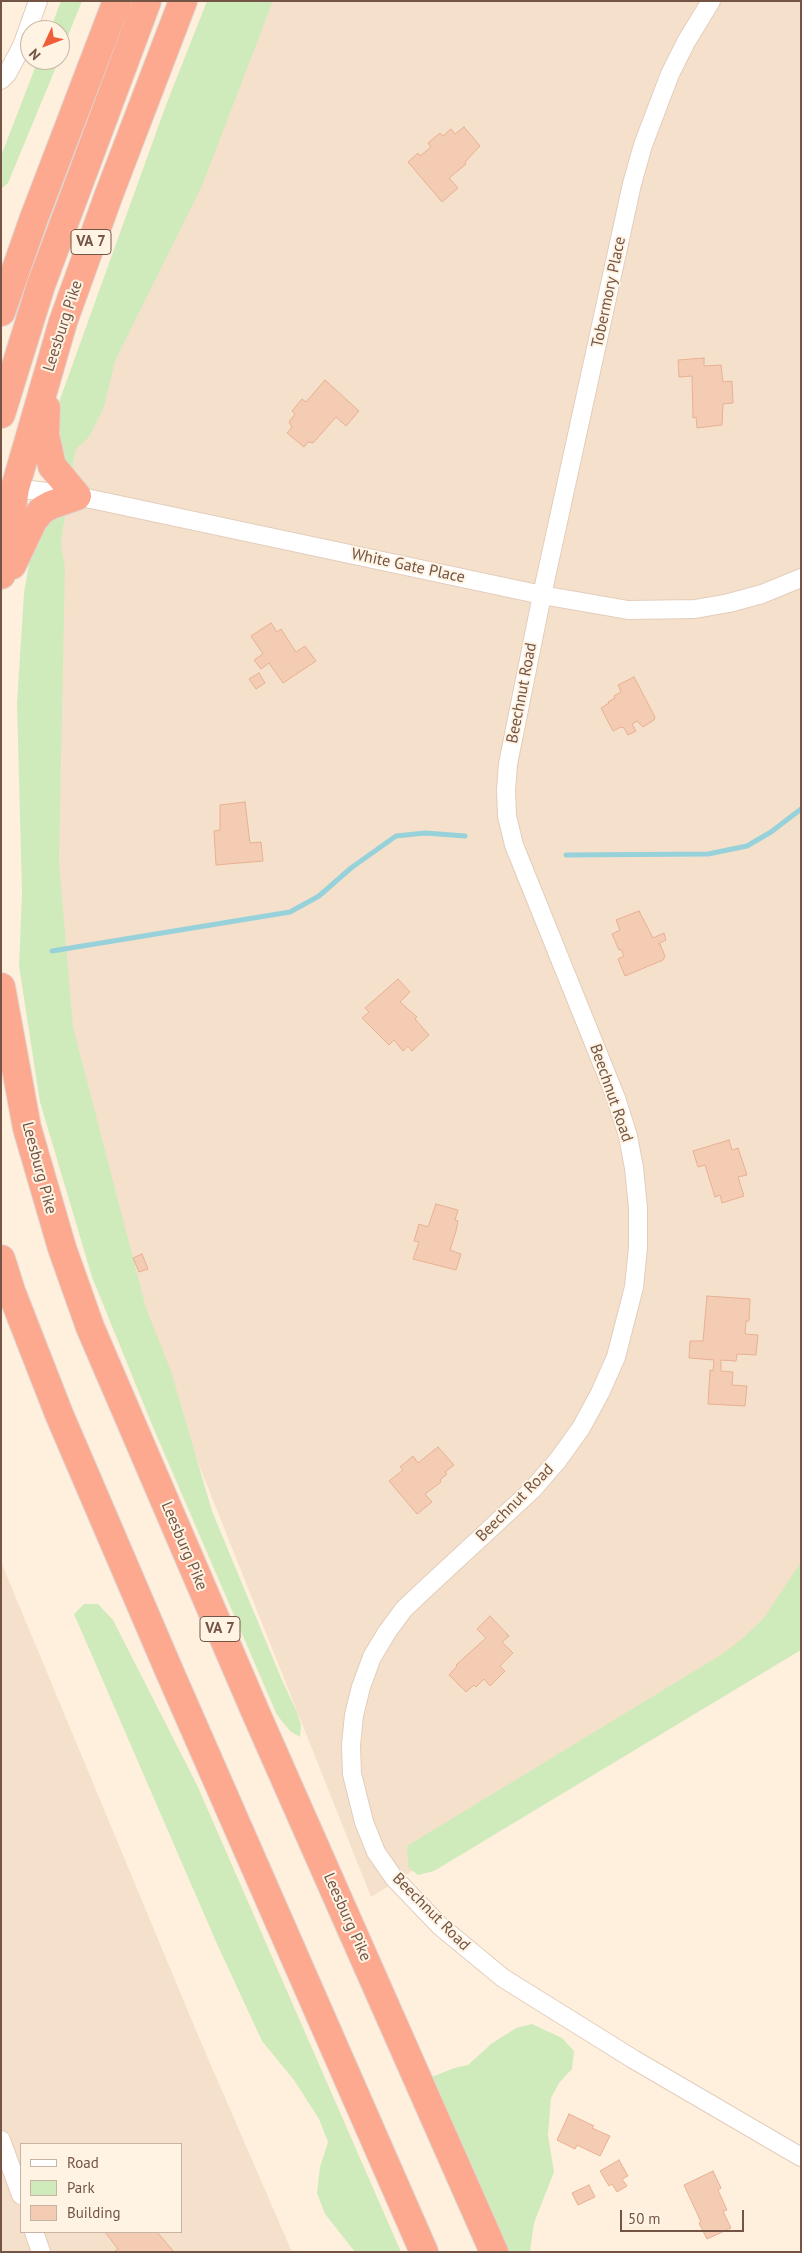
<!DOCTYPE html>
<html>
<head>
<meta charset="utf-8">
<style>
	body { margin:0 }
	#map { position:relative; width:802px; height:2253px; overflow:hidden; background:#fef0dd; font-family:"PT Sans",sans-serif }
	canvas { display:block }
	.frame { position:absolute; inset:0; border:2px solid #745444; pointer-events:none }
	.legend { position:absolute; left:20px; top:2143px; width:162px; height:90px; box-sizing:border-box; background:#fff4e4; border:1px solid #c7b4a4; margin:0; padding:6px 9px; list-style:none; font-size:15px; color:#745444 }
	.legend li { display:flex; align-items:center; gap:10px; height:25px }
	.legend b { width:25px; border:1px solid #c7b4a4 }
	.north { position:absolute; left:20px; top:20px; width:50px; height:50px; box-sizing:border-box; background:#fff4e4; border:1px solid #c7b4a4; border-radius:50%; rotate:227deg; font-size:14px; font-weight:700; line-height:20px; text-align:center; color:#745444 }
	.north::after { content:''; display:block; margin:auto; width:18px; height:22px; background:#f05d39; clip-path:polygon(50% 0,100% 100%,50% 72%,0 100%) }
	.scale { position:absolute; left:620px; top:2210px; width:124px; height:22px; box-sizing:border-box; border:2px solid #745444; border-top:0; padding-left:6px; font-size:15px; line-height:18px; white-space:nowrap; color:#745444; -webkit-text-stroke:4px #fff4e4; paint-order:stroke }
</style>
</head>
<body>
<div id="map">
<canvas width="802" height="2253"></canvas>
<div class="frame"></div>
<ul class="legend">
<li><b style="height:6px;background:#fff"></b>Road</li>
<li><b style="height:14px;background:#d0ebbb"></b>Park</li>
<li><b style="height:14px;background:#f4cbb3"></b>Building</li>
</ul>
<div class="north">N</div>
<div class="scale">50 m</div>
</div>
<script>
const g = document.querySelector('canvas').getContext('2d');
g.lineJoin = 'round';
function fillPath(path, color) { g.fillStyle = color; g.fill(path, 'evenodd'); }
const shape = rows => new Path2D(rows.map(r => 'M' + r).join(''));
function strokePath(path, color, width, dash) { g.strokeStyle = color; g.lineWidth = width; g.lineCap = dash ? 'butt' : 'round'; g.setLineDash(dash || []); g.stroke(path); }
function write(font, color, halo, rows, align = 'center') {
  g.font = font + ' "PT Sans",sans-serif'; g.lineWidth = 4; g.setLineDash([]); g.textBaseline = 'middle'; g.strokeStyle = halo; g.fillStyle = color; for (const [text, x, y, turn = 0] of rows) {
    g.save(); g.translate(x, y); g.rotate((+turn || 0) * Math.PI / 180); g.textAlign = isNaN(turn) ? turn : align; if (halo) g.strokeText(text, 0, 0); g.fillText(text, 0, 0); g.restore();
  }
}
fillPath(shape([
	[273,1,801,1,801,1625,371,1897,152,1347,75,1111,49,804,61,544,90,360,224,126],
	[1,1562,200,2040,292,2252,1,2252],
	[21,2144,181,2144,181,2232,21,2232]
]), '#f5e1cb');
fillPath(shape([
	[61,1,82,1,60,56,60,30,50,30],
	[207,1,273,1,202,186,115,361,104,407,89,437,76,449,72,472,62,462,51,438,59,402,166,105],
	[38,60,59,60,8,183,1,189,1,156],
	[66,511,61,544,65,568,59,861,73,1027,146,1308,171,1371,212,1511,282,1680,297,1712,301,1725,300,1737,290,1731,277,1715,153,1427,92,1277,40,1102,19,966,22,894,17,703,24,593,34,535,42,520],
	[801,1562,801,1650,434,1871,418,1875,408,1867,407,1846,724,1653,743,1638,763,1619],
	[84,1604,98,1604,113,1620,197,1785,401,2252,355,2252,325,2214,317,2193,320,2167,328,2142,319,2119,294,2080,262,2041,217,1944,74,1614],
	[532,2024,562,2038,574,2051,572,2069,559,2083,551,2098,548,2135,554,2172,534,2223,530,2252,509,2252,432,2077,454,2068,468,2065,491,2044,516,2028]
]), '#d0ebbb');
strokePath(shape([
	[566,855,708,854,747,846,771,832,801,809],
	[52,951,290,912,319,896,351,868,396,836,425,833,465,836]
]), '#97d1da', 5);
const building = shape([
	[464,127,480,146,465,162,466,164,449,178,458,188,442,202,408,162,418,153,420,156,431,147,428,143,440,133,443,136,451,129,455,134,464,127],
	[704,358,704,366,721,365,723,382,732,381,733,403,723,404,722,425,697,428,696,417,693,418,692,376,679,377,678,360,704,358],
	[325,380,359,411,346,426,336,417,313,443,308,442,304,447,287,433,292,427,289,422,295,414,292,411,302,399,306,402,325,380],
	[271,623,277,632,281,629,296,652,305,646,316,661,283,683,269,663,261,669,254,660,263,654,251,636,271,623],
	[259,673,265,683,256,689,249,679,259,673],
	[634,677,655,717,654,720,643,727,637,721,632,724,636,731,628,735,624,728,621,727,613,731,601,708,609,703,608,702,615,698,614,696,621,692,618,685,634,677],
	[245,802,250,843,261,842,263,861,216,865,214,831,220,830,220,805,245,802],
	[639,911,653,938,664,933,666,940,658,944,660,944,665,956,663,960,625,976,618,959,624,956,621,949,619,950,612,934,620,930,616,920,639,911],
	[398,979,410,992,400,1002,417,1017,415,1019,429,1035,412,1051,408,1046,403,1051,394,1040,389,1045,362,1018,369,1012,365,1008,398,979],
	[729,1140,732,1150,738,1148,747,1175,738,1177,744,1196,722,1203,720,1195,715,1197,705,1165,698,1167,693,1151,729,1140],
	[436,1204,458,1210,455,1220,458,1221,456,1231,450,1250,461,1254,456,1270,413,1259,419,1242,414,1241,419,1224,428,1227,436,1204],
	[142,1254,148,1269,139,1272,133,1258,142,1254],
	[707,1296,750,1299,749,1321,746,1321,745,1334,758,1335,756,1355,737,1354,736,1361,721,1360,721,1371,733,1372,732,1385,747,1386,745,1406,708,1404,710,1370,713,1371,714,1360,689,1358,690,1341,703,1341,707,1296],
	[438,1447,454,1465,445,1472,447,1474,440,1480,441,1482,425,1494,432,1502,417,1514,389,1481,403,1470,400,1467,413,1456,418,1463,438,1447],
	[490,1616,509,1636,502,1642,513,1653,500,1666,505,1671,490,1686,484,1679,476,1687,474,1685,466,1692,449,1675,457,1666,456,1665,486,1638,477,1629,490,1616],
	[569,2114,594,2126,592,2128,610,2136,600,2156,577,2145,575,2149,557,2140,569,2114],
	[619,2160,628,2176,622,2179,627,2186,617,2192,612,2184,609,2186,600,2171,619,2160],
	[713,2171,721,2188,718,2190,727,2210,723,2211,731,2228,707,2239,699,2223,701,2222,684,2185,713,2171],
	[589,2185,595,2197,578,2205,572,2193,589,2185],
	[105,2232,157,2232,174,2252,114,2252,118,2249,105,2232]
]);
fillPath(building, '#f4cbb3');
strokePath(building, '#e8b192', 1);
const street = shape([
	[711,1,686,42,670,74,643,145,632,184,542,595,508,764,506,790,507,816,514,845,616,1098,628,1136,634,1168,638,1208,638,1247,634,1287,616,1357,600,1393,581,1428,558,1460,532,1490,423,1591,404,1609,387,1632,372,1657,361,1687,354,1715,351,1745,352,1774,364,1822,376,1852,394,1878,440,1926,503,1978,633,2059,801,2157],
	[1,80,7,74,22,46,38,1],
	[15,488,77,496,542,595,628,610,695,609,729,603,762,594,801,578],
	[1,2140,21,2195],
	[34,2232,41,2252]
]);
const highway = shape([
	[1,312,34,218,117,1],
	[1,414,41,285,147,1],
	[12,565,33,521,42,510,51,505,77,496,52,466,45,435,46,408],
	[1,575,15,488,63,322,108,197,183,1],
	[1,987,27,1128,62,1248,90,1327,255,1711,494,2252],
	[1,1259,11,1291,59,1414,171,1675,424,2252]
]);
strokePath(street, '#e3cdbc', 20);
strokePath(highway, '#ded6d2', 30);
strokePath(street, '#fff', 18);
strokePath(highway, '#fca98f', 28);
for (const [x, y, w] of [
	[91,242,40],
	[220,1629,40]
]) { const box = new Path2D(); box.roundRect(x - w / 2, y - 12.5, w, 25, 4); g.fillStyle = '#fff4e4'; g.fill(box); strokePath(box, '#745444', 1); }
write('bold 15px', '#745444', null, [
	["VA 7",91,242],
	["VA 7",220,1629]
]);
write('16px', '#745444', '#fff4e4', [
	["Tobermory Place",609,292,-78],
	["Leesburg Pike",63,326,-72],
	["White Gate Place",408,566,12],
	["Beechnut Road",522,693,-79],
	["Beechnut Road",611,1093,71],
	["Leesburg Pike",39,1168,75],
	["Beechnut Road",515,1503,-45],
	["Leesburg Pike",184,1546,67],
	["Beechnut Road",431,1912,45],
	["Leesburg Pike",347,1917,66]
]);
</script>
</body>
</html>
